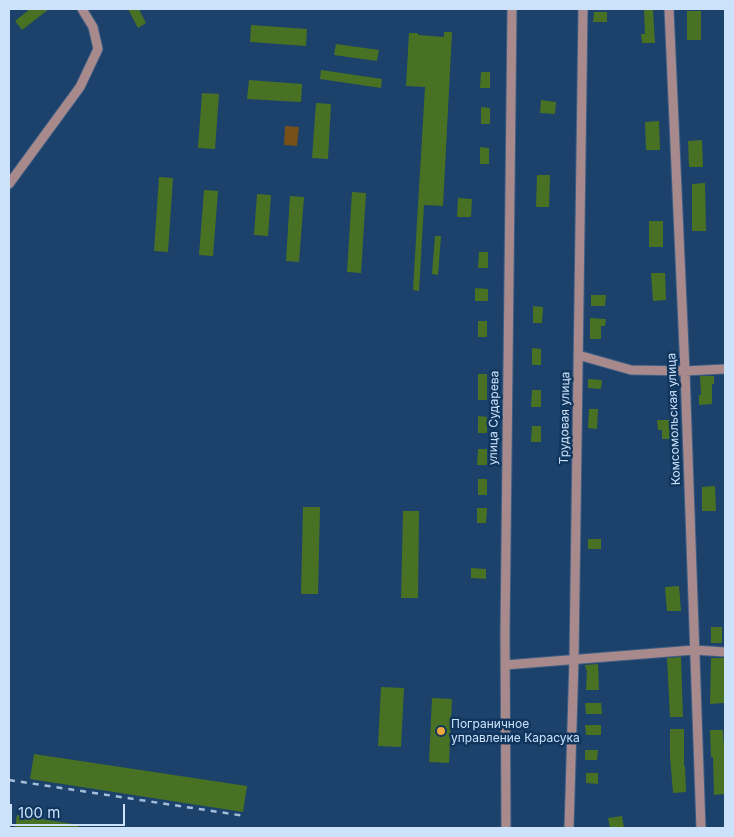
<!DOCTYPE html>
<html>
<head>
<meta charset="utf-8">
<style>
	body { margin:0 }
	#map { position:relative; width:734px; height:837px; overflow:hidden; background:#1c416a; font-family:Inter,sans-serif }
	canvas { display:block }
	.frame { position:absolute; inset:0; border:10px solid #cce1fa; pointer-events:none }
	.scale { position:absolute; left:10px; top:804px; width:115px; height:22px; box-sizing:border-box; border:2px solid #cce1fa; border-top:0; padding-left:6px; font-size:15px; line-height:18px; white-space:nowrap; color:#cce1fa; -webkit-text-stroke:4px #10365e; paint-order:stroke }
</style>
</head>
<body>
<div id="map">
<canvas width="734" height="837"></canvas>
<div class="frame"></div>
<div class="scale">100 m</div>
</div>
<script>
const g = document.querySelector('canvas').getContext('2d');
g.lineJoin = 'round';
function fillPath(path, color) { g.fillStyle = color; g.fill(path, 'evenodd'); }
const shape = rows => new Path2D(rows.map(r => 'M' + r).join(''));
function strokePath(path, color, width, dash) { g.strokeStyle = color; g.lineWidth = width; g.lineCap = dash ? 'butt' : 'round'; g.setLineDash(dash || []); g.stroke(path); }
function write(font, color, halo, rows, align = 'center') {
  g.font = font + ' Inter,sans-serif'; g.lineWidth = 5; g.setLineDash([]); g.textBaseline = 'middle'; g.strokeStyle = halo; g.fillStyle = color; for (const [text, x, y, turn = 0] of rows) {
    g.save(); g.translate(x, y); g.rotate((+turn || 0) * Math.PI / 180); g.textAlign = isNaN(turn) ? turn : align; if (halo) g.strokeText(text, 0, 0); g.fillText(text, 0, 0); g.restore();
  }
}
fillPath(shape([
	[285,126,299,127,297,146,284,145]
]), '#765018');
fillPath(shape([
	[30,9,49,9,22,30,15,21],
	[128,9,139,9,146,23,138,28],
	[644,10,653,10,655,43,642,43,641,34,645,34],
	[687,11,701,11,701,40,687,40],
	[594,12,607,12,607,22,593,22],
	[251,25,307,29,306,46,250,42],
	[444,32,452,32,443,206,424,205,419,291,413,290,425,87,406,86,409,33,418,33,418,35,444,37],
	[336,44,379,50,377,61,334,55],
	[321,70,382,79,381,88,320,79],
	[481,72,490,72,490,88,480,88],
	[249,80,302,84,301,102,247,99],
	[202,93,219,94,215,149,198,148],
	[541,100,556,102,555,114,540,113],
	[316,103,331,104,328,159,312,158],
	[481,107,490,108,490,124,481,124],
	[659,121,660,150,646,150,645,122],
	[702,140,703,167,689,167,688,141],
	[480,147,489,148,489,164,480,164],
	[537,175,550,175,549,207,536,207],
	[159,177,173,178,168,252,154,251],
	[705,183,706,231,692,231,692,184],
	[204,190,218,191,213,256,199,255],
	[352,192,366,193,361,273,347,272],
	[257,194,271,195,268,236,254,235],
	[290,196,304,197,299,262,286,261],
	[458,198,472,199,471,217,457,217],
	[649,221,663,221,663,247,649,247],
	[435,236,441,236,438,275,432,274],
	[479,252,488,252,488,268,478,268],
	[651,273,665,273,666,300,653,301],
	[475,288,488,289,488,301,475,301],
	[591,295,606,295,605,306,591,306],
	[533,306,543,307,542,323,533,323],
	[590,318,606,319,605,326,601,326,601,339,590,339],
	[478,321,487,321,487,337,478,337],
	[532,348,541,349,541,365,532,365],
	[478,374,487,374,487,400,478,400],
	[700,376,714,376,714,384,712,384,712,404,699,405,699,395,701,395],
	[588,379,602,380,601,389,588,388],
	[532,390,541,390,541,407,531,407],
	[589,409,598,409,597,429,588,428],
	[478,416,487,417,487,433,478,433],
	[657,420,671,420,672,439,662,439,662,430,658,430],
	[532,426,541,426,541,442,531,442],
	[478,449,487,449,487,465,477,465],
	[478,479,487,479,487,495,478,495],
	[715,486,716,511,702,511,702,487],
	[303,507,320,507,318,594,301,594],
	[477,508,487,508,486,523,477,523],
	[403,511,419,511,418,598,401,598],
	[588,539,601,539,601,549,588,549],
	[471,568,486,569,486,579,471,578],
	[679,586,681,611,667,611,665,587],
	[711,627,722,627,722,643,711,643],
	[681,657,683,717,670,717,667,658],
	[711,658,724,658,724,703,710,704],
	[598,664,599,690,586,690,587,670,586,670,585,665],
	[381,687,404,688,401,747,378,746],
	[432,698,452,699,449,763,429,762],
	[585,703,601,703,602,714,586,714],
	[585,725,601,725,601,735,586,735],
	[670,729,684,729,684,766,685,766,686,792,673,793,670,756],
	[710,730,723,730,725,766,725,794,714,795,713,757,711,757],
	[585,750,598,750,597,760,585,760],
	[34,754,247,786,243,812,30,779],
	[586,773,598,773,598,784,586,783],
	[17,815,79,825,78,828,15,828],
	[622,816,624,828,610,828,608,818]
]), '#497123');
const minor = shape([
	[669,9,685,371,701,828],
	[9,184,80,87,98,49,93,27,82,9],
	[578,355,631,370,685,371,725,369],
	[505,665,694,650,725,652],
	[506,828,505,633,512,9],
	[569,828,574,659,583,9]
]);
strokePath(minor, '#3c5e84', 11);
strokePath(minor, '#a8898c', 9);
strokePath(shape([
	[9,780,245,816]
]), '#a4bdda', 2.5, [6, 6]);
for (const [x, y, r, color] of [
	[441,731,5,"#efa73d"]
]) { const dot = new Path2D(); dot.arc(x, y, r, 0, 2 * Math.PI); g.fillStyle = color; g.fill(dot); strokePath(dot, '#10365e', 2); }
write('12px', '#cce1fa', '#10365e', [
	["улица Сударева",494,418,-89],
	["Трудовая улица",565,418,-89],
	["Комсомольская улица",674,419,-92]
]);
write('12px', '#cce1fa', '#10365e', [
	["Пограничное",451,724],
	["управление Карасука",451,738]
], 'left');
</script>
</body>
</html>
